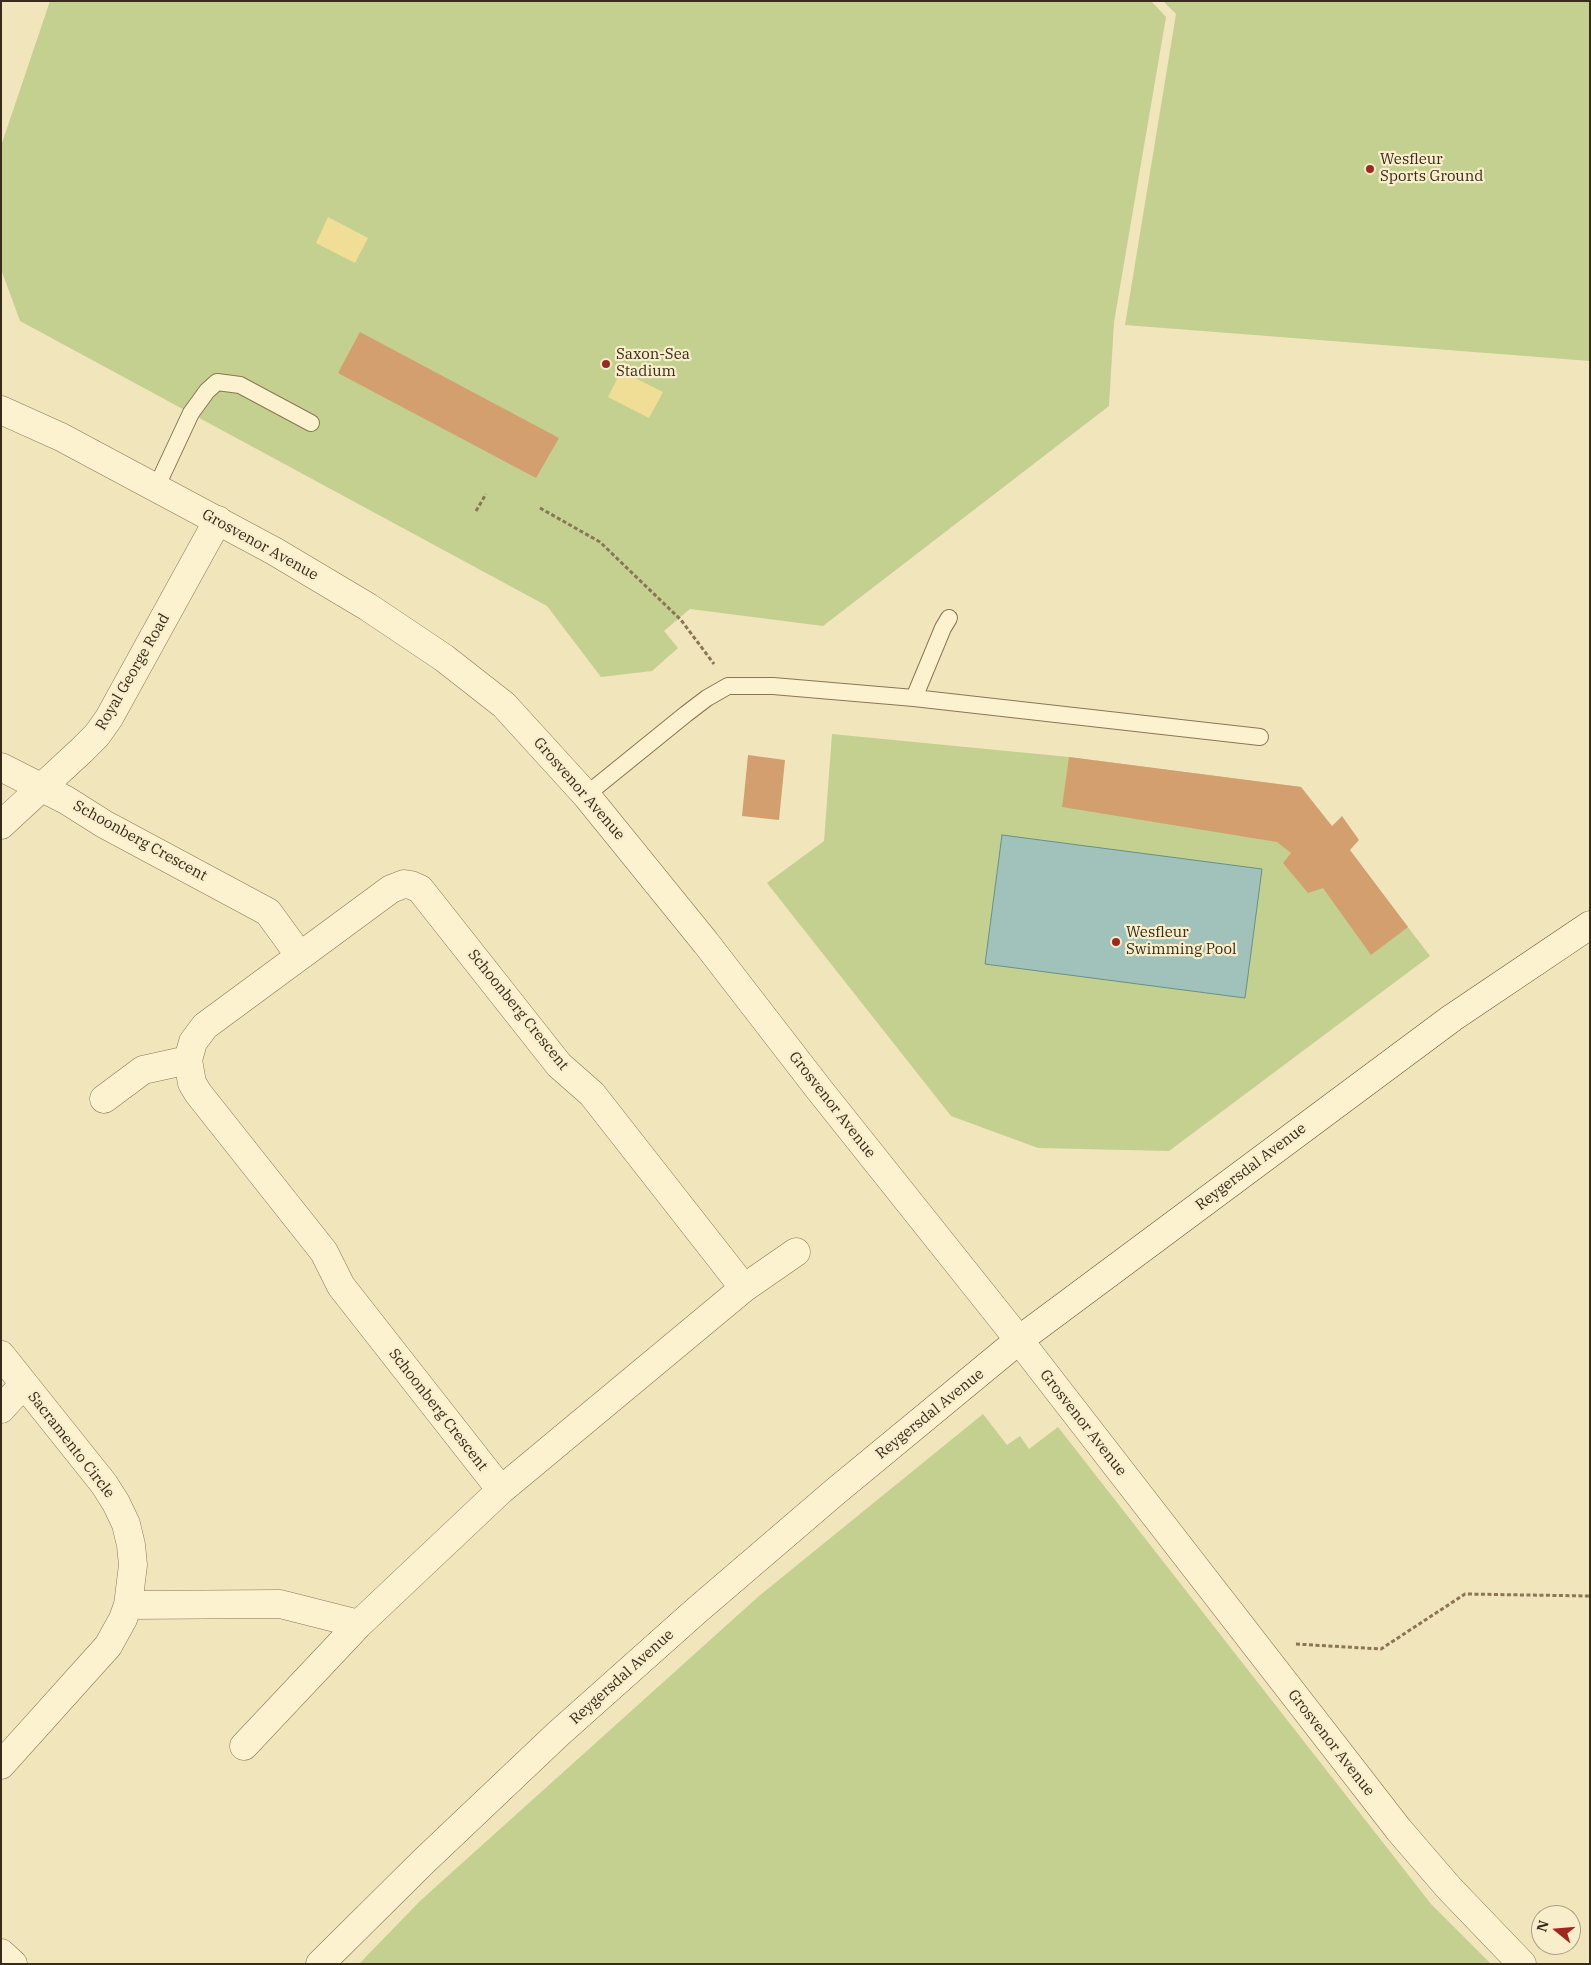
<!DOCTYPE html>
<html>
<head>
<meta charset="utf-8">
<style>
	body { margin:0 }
	#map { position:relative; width:1591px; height:1965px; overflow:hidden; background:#f1e5bc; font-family:"IBM Plex Serif",serif }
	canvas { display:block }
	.frame { position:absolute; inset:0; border:2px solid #382b1a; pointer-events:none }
	.north { position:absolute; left:1531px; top:1905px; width:50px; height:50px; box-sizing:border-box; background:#f8eecc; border:1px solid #aba085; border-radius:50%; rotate:287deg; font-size:14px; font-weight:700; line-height:20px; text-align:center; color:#382b1a }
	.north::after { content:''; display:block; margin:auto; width:18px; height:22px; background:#9f271f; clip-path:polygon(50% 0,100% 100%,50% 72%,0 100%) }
</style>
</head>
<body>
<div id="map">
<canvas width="1591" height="1965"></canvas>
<div class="frame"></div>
<div class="north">N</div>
</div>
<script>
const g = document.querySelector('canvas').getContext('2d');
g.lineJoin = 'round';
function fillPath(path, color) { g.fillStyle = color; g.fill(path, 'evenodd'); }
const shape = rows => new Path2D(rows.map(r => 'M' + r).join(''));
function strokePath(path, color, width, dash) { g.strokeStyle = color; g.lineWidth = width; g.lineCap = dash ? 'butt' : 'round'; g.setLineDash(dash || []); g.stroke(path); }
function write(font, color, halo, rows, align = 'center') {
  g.font = font + ' "IBM Plex Serif",serif'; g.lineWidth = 4.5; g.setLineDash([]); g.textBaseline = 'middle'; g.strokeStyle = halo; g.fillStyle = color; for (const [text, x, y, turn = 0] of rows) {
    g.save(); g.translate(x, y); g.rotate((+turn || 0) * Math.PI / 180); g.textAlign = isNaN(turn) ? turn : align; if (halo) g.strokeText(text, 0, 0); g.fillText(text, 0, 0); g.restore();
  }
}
fillPath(shape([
	[50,1,1151,1,1166,17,1114,322,1109,406,823,626,690,609,664,631,678,648,652,671,601,677,547,606,20,321,1,269,1,146],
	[1163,1,1590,1,1590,361,1125,325,1176,14],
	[832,734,1069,757,1301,787,1430,956,1169,1151,1038,1148,951,1116,767,883,824,841],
	[983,1414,1007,1445,1020,1436,1029,1449,1058,1427,1431,1904,1491,1964,359,1964,420,1901,759,1596]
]), '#c4d090');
fillPath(shape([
	[328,217,368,238,355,263,316,243],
	[621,371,663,392,649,418,608,397]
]), '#f0de96');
const water = shape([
	[1002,835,1262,869,1245,998,985,964,1002,835]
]);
fillPath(water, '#a1c2ba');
strokePath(water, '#679089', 1);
fillPath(shape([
	[360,332,559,438,536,478,338,373],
	[748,755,785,760,779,820,742,816],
	[1069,757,1301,787,1332,826,1342,816,1359,840,1350,850,1408,927,1371,955,1323,888,1308,893,1283,863,1291,853,1277,842,1062,807]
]), '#d39f6f');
const service = shape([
	[156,488,191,413,207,391,217,382,240,385,311,423],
	[914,698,943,628,949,618],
	[586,795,686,714,707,698,728,686,773,686,914,698,1260,737]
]);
const minor = shape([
	[1,767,66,800,104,824,268,912,300,956],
	[1,825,82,750,97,735,109,718,218,520],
	[104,1099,143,1070,188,1060],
	[1,1355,104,1484,116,1503,126,1524,131,1545,133,1565,128,1605,123,1619,108,1646,1,1765],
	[1,1409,24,1384],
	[501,1490,341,1286,324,1252,198,1093,192,1083,188,1060,193,1042,205,1026,391,889,404,884,411,885,420,889,559,1065,592,1094,744,1288],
	[128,1605,280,1604,359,1624],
	[244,1746,359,1624,501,1490,744,1288,796,1252],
	[1,1953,13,1964]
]);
const tertiary = shape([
	[1,410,61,437,274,551,368,607,444,658,504,705,586,795,706,943,818,1088,1019,1340,1399,1830,1449,1888,1522,1964]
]);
const secondary = shape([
	[320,1964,424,1861,558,1734,696,1611,836,1491,1019,1340,1452,1018,1590,925]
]);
strokePath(service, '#8b7554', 18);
strokePath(minor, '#8b7554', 29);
strokePath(tertiary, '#8b7554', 29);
strokePath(secondary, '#6c5538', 29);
strokePath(shape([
	[540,508,600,542,681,620,714,664],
	[476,511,486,494],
	[1296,1644,1381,1649,1465,1594,1590,1596]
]), '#8b7554', 3, [4, 2.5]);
strokePath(service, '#fcf2d0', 16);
strokePath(minor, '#fcf2d0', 28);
strokePath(tertiary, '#fcf2d0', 28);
strokePath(secondary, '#fcf2d0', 28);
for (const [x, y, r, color] of [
	[1370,169,5,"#9f271f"],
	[606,364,5,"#9f271f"],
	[1116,942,5,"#9f271f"]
]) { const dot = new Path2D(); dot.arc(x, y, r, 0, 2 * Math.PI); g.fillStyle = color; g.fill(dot); strokePath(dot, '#f8eecc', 2); }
write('15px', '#382b1a', '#f8eecc', [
	["Wesfleur",1380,160],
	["Sports Ground",1380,177],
	["Saxon-Sea",616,355],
	["Stadium",616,372],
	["Wesfleur",1126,933],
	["Swimming Pool",1126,950]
], 'left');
write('15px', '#382b1a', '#f8eecc', [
	["Grosvenor Avenue",260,545,29],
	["Royal George Road",133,672,-60],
	["Grosvenor Avenue",579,789,49],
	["Schoonberg Crescent",140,841,29],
	["Schoonberg Crescent",518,1010,51],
	["Grosvenor Avenue",832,1105,52],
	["Reygersdal Avenue",1251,1167,-37],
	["Schoonberg Crescent",438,1410,52],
	["Reygersdal Avenue",930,1414,-39],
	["Grosvenor Avenue",1083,1423,52],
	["Sacramento Circle",71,1445,52],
	["Reygersdal Avenue",622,1677,-42],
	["Grosvenor Avenue",1331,1743,52]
]);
</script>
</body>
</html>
